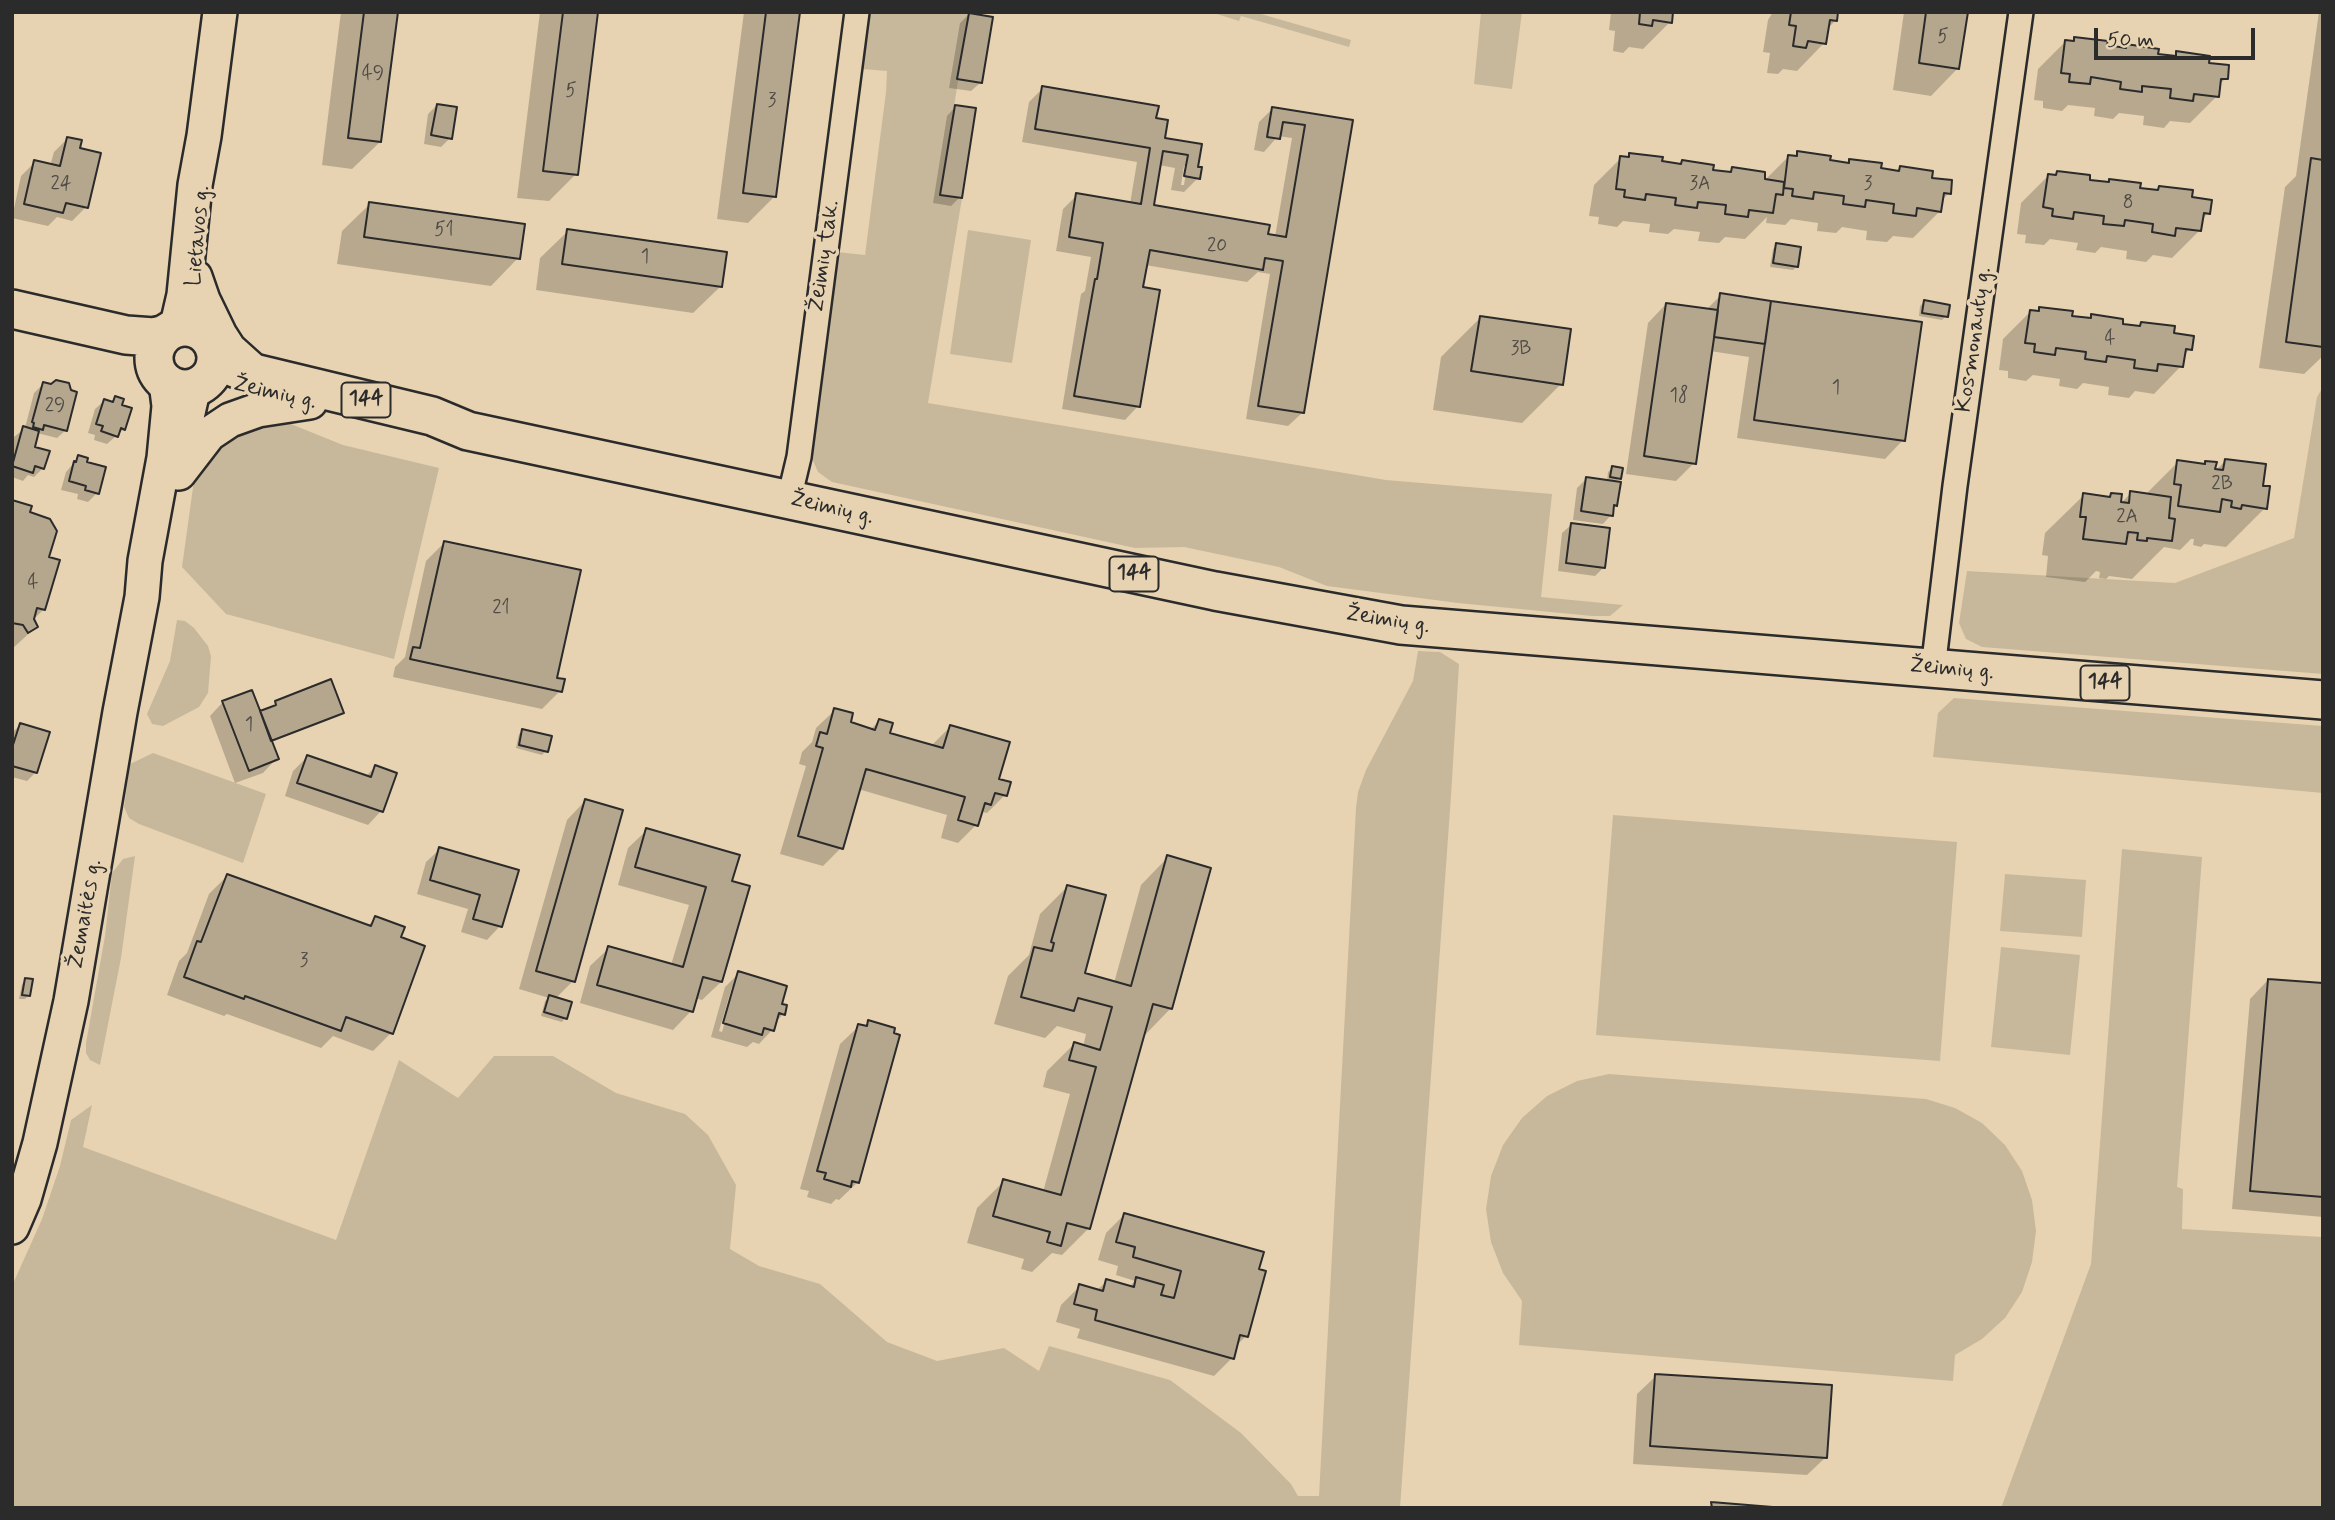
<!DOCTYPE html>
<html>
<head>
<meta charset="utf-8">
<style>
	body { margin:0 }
	#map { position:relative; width:2335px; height:1520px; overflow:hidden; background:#e7d3b1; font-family:Mynerve,sans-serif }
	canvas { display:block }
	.frame { position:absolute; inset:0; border:14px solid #2b2b2b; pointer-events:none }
	.scale { position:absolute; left:2094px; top:28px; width:161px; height:32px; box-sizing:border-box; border:4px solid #2b2b2b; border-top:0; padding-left:9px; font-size:21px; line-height:24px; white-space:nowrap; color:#2b2b2b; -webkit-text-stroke:5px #e7d3b1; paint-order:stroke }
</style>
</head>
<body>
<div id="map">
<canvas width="2335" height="1520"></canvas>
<div class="frame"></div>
<div class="scale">50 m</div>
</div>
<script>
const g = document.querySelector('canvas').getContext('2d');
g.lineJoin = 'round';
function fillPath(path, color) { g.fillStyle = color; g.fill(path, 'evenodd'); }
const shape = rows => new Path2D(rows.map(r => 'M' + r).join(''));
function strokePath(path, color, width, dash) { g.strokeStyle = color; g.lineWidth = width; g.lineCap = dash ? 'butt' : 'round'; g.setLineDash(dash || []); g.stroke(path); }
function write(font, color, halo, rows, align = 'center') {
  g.font = font + ' Mynerve,sans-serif'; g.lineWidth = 7; g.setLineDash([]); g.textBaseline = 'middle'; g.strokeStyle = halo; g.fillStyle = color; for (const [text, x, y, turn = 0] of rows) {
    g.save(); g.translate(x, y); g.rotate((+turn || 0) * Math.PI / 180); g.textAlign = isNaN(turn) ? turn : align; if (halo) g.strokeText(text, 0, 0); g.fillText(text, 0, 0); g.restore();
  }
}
fillPath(shape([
	[869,12,969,12,940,195,962,198,928,403,1386,480,1552,494,1541,597,1623,605,1610,616,1592,616,1458,603,1327,586,1279,567,1184,547,1135,548,832,482,818,472,811,456,837,252,865,255,886,92,887,71,863,69],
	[1217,12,1254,12,1351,40,1349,47,1241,16,1239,21,1217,14],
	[1481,12,1522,12,1512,89,1474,84],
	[968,230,1031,240,1012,363,950,354],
	[2323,387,2323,674,1982,647,1966,639,1959,623,1967,571,2175,583,2294,538,2317,397],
	[276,418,343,445,439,468,394,659,226,614,182,567,195,473,210,442],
	[177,620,185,621,194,628,208,646,211,656,208,693,199,707,163,726,152,724,147,714,170,661],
	[1418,651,1440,652,1459,664,1451,796,1400,1508,12,1508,12,1286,42,1219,60,1166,71,1120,92,1105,83,1147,336,1240,399,1060,458,1098,494,1056,553,1056,616,1093,685,1114,708,1135,736,1185,730,1249,759,1266,820,1284,887,1342,937,1361,1004,1348,1039,1371,1049,1346,1170,1380,1241,1433,1291,1484,1298,1496,1319,1496,1356,808,1358,792,1366,770,1413,681],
	[1954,698,2323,726,2323,793,1933,757,1938,713],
	[153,753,266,794,243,863,139,824,129,818,124,807,130,764],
	[1613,815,1957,842,1940,1061,1596,1035],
	[2122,849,2202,857,2177,1187,2183,1189,2182,1229,2323,1237,2323,1508,2001,1508,2091,1264],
	[135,856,121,958,100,1065,90,1060,86,1053,86,1043,105,936,112,873,123,859],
	[2005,874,2086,880,2082,937,2000,931],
	[2001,947,2080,955,2070,1055,1991,1047],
	[1609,1074,1926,1099,1955,1108,1982,1123,2005,1145,2022,1171,2032,1200,2036,1231,2032,1262,2022,1292,2005,1318,1982,1339,1955,1355,1953,1381,1519,1345,1522,1301,1503,1273,1491,1242,1486,1209,1491,1176,1503,1145,1522,1118,1547,1096,1577,1081]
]), '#c8b89b');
fillPath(shape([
	[341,12,396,12,380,142,352,169,322,165],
	[540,12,596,12,576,174,549,201,517,198],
	[744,12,798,12,775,196,748,223,717,219],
	[1611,12,1672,12,1670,22,1643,49,1629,47,1623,53,1613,51,1615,31,1609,30],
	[1773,12,1837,12,1836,20,1827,29,1824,43,1797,71,1783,69,1778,74,1767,73,1770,53,1763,52,1768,20],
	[1904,12,1966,12,1958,68,1931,96,1893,90],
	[2319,12,2323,12,2323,356,2304,374,2259,368,2285,187,2296,176],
	[969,14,980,83,971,91,949,88,960,23],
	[2075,38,2105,47,2123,49,2127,46,2156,55,2173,58,2177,53,2207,64,2226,78,2218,86,2217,96,2190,123,2170,121,2164,128,2143,125,2144,116,2119,113,2113,119,2094,116,2095,108,2068,105,2062,111,2043,108,2043,101,2034,100,2038,69,2065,42,2071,42],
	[1043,88,1154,120,1163,140,1200,146,1196,168,1198,178,1184,192,1171,190,1175,168,1159,165,1152,207,1275,237,1292,138,1278,136,1264,152,1254,150,1259,122,1273,108,1351,122,1302,413,1288,426,1246,419,1270,274,1258,272,1247,282,1145,265,1141,288,1138,406,1125,420,1062,409,1081,294,1085,291,1091,257,1056,251,1063,209,1077,195,1130,204,1137,162,1022,142,1029,102],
	[1184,166,1187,166,1184,185,1181,185],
	[437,105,450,138,441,147,424,144,428,114],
	[955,107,960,197,951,206,933,203,947,116],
	[67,139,78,150,86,207,72,221,57,217,48,226,12,218,21,176,35,162,50,166,54,152],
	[1798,153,1828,162,1846,164,1850,161,1879,170,1896,172,1900,168,1931,179,1949,193,1941,201,1940,211,1913,238,1893,236,1887,242,1866,240,1867,231,1842,227,1836,233,1817,231,1818,223,1791,219,1785,225,1766,223,1767,217,1745,239,1725,237,1719,243,1698,241,1700,232,1674,229,1668,234,1649,232,1650,224,1623,221,1617,227,1598,224,1599,217,1589,216,1594,185,1621,158,1626,158,1630,154,1660,163,1679,165,1682,162,1711,171,1728,173,1732,169,1762,183,1789,156,1794,157],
	[2057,173,2088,181,2106,184,2110,180,2138,190,2155,192,2160,188,2190,199,2208,213,2201,221,2199,231,2172,258,2153,255,2146,262,2126,259,2127,251,2101,247,2095,253,2076,250,2078,243,2050,239,2044,245,2025,243,2026,235,2017,234,2021,203,2048,176,2053,177],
	[370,204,518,258,491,286,337,264,342,231],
	[568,231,721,286,693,313,536,290,540,258],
	[1777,245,1797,266,1793,270,1770,267,1773,249],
	[1721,295,1903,440,1885,459,1737,438,1749,357,1710,351,1694,463,1676,481,1626,474,1648,323,1666,304,1707,309],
	[1924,302,1946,316,1942,320,1919,316,1920,306],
	[2040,309,2070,317,2088,320,2092,316,2121,325,2138,328,2142,323,2172,335,2190,349,2183,356,2181,366,2154,394,2135,391,2129,398,2108,395,2109,387,2083,383,2077,389,2059,386,2060,379,2033,375,2026,381,2008,378,2008,371,1999,370,2003,339,2030,312,2036,313],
	[1480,318,1561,384,1522,423,1433,410,1441,357],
	[43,384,66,430,57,438,37,433,33,448,43,468,34,477,28,475,23,481,12,477,12,444,14,437,25,428,34,393],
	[115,398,120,406,124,429,107,444,94,440,95,435,88,433,95,409,104,401,110,403],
	[79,457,85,463,97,493,88,502,77,499,78,494,61,490,66,472],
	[2225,461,2261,487,2265,508,2226,547,2204,544,2201,547,2193,545,2194,539,2191,539,2180,550,2164,547,2132,579,2109,576,2106,579,2099,578,2100,572,2096,571,2085,582,2046,577,2048,556,2042,555,2045,533,2084,495,2108,498,2111,495,2119,505,2131,493,2145,495,2178,462,2203,465,2206,462,2213,473],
	[1612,468,1619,478,1614,483,1616,505,1612,508,1611,515,1603,524,1573,520,1577,488,1586,479,1607,482,1608,472],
	[12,502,28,513,46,558,44,609,32,621,36,627,12,649],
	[1571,525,1604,567,1595,576,1558,571,1562,533],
	[445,542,555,679,560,691,542,709,393,677,395,667,405,657,426,561],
	[223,702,259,713,273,708,276,702,342,712,338,716,270,742,276,759,263,773,235,783,210,716],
	[835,710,849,724,870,730,879,721,888,734,932,745,950,727,996,780,1005,795,987,813,982,812,976,825,958,843,941,838,947,815,858,789,841,848,823,866,780,854,806,766,799,764,802,752,812,742,816,728],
	[20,725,36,772,27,781,12,777,12,733],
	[523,730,546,751,542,755,516,748,519,734],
	[307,757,365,777,375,767,381,811,368,825,285,796,293,771],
	[585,801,573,981,555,999,565,1018,562,1022,541,1016,545,1001,549,998,519,989,567,820],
	[647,830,730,882,721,982,702,1000,695,998,691,1011,673,1030,580,1003,590,966,609,948,671,965,689,905,618,885,628,848],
	[440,849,517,871,500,926,487,940,461,932,468,909,417,894,426,862],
	[1168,857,1171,1008,1144,1036,1089,1228,1062,1255,1052,1253,1032,1272,1021,1269,1024,1259,967,1243,977,1208,1004,1181,1043,1192,1070,1094,1043,1087,1047,1071,1074,1044,1083,1047,1086,1034,1057,1026,1045,1038,994,1024,1008,976,1029,955,1040,914,1067,887,1083,975,1114,983,1141,885],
	[227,876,367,927,375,918,399,938,391,1033,373,1051,333,1036,321,1048,227,1014,224,1016,167,995,179,961,187,953,209,894],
	[739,973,780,1005,783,1014,775,1023,772,1030,759,1044,753,1042,747,1047,711,1037,725,987],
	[732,987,735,987,722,1032,719,1031],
	[26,980,29,995,25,999,19,999,22,984],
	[2268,980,2323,985,2323,1217,2232,1209,2250,999],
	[869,1022,858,1182,839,1200,836,1199,831,1204,807,1197,809,1191,800,1189,840,1044,859,1026,864,1027],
	[1124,1215,1246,1336,1235,1347,1232,1358,1214,1376,1077,1338,1080,1329,1056,1322,1061,1305,1080,1286,1096,1291,1107,1281,1129,1287,1135,1281,1116,1275,1118,1266,1098,1260,1106,1233],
	[1656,1376,1826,1457,1807,1475,1633,1464,1637,1394]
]), '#0003');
const building = shape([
	[364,12,398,12,381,142,348,138,364,12],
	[563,12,598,12,578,175,543,171,563,12],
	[766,12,800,12,776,197,743,193,766,12],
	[1640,12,1673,12,1672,23,1653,20,1652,26,1639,24,1640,12],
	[1791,12,1838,12,1837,21,1830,20,1826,44,1808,41,1806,48,1793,46,1796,26,1789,25,1791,12],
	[1926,12,1968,12,1959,69,1919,63,1926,12],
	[969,13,993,17,982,83,957,79,969,13],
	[2074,37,2108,41,2107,45,2126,48,2126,44,2159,49,2158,54,2176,56,2176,51,2210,56,2209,63,2229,65,2228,79,2221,79,2219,97,2194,94,2193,101,2170,98,2171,89,2142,86,2142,92,2120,89,2121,82,2091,77,2090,84,2069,82,2070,74,2061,73,2065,40,2074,41,2074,37],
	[1042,86,1159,106,1156,118,1168,120,1165,138,1202,144,1198,167,1202,167,1200,179,1184,176,1188,155,1163,151,1154,205,1270,225,1268,234,1286,237,1305,125,1283,122,1280,139,1267,137,1272,107,1353,120,1304,413,1258,406,1283,261,1265,258,1263,270,1150,250,1143,287,1160,290,1140,407,1074,396,1095,279,1097,279,1103,243,1069,237,1076,193,1141,204,1150,148,1035,129,1042,86],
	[437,104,457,107,452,139,431,135,437,104],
	[955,105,976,108,962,198,940,195,955,105],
	[67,137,82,140,80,148,101,153,88,208,66,203,63,213,24,204,34,160,60,166,67,137],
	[1797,151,1831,156,1830,160,1849,163,1849,159,1882,163,1881,168,1899,171,1900,166,1933,171,1932,178,1952,180,1951,194,1944,193,1941,212,1917,208,1916,216,1893,213,1894,204,1866,200,1865,207,1843,204,1844,196,1814,192,1813,199,1792,196,1793,189,1784,188,1788,155,1797,156,1797,151],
	[1629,153,1663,157,1662,161,1681,164,1682,160,1714,165,1713,170,1731,172,1732,167,1765,172,1765,179,1784,182,1783,195,1776,194,1773,213,1749,210,1748,217,1725,214,1726,205,1698,202,1697,208,1675,205,1676,198,1646,194,1645,200,1624,197,1625,190,1616,189,1620,156,1629,157,1629,153],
	[2311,158,2323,160,2323,347,2286,342,2311,158],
	[2057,171,2090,175,2090,180,2109,182,2109,179,2141,183,2140,188,2158,190,2159,186,2193,190,2192,197,2212,200,2210,214,2204,213,2201,231,2176,228,2175,236,2152,232,2153,224,2125,220,2124,226,2103,224,2104,216,2074,212,2073,219,2052,216,2053,209,2043,207,2048,174,2056,175,2057,171],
	[369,202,525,224,520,259,364,237,369,202],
	[567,229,727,252,722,287,562,264,567,229],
	[1776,243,1801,247,1798,267,1773,263,1776,243],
	[1720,293,1771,301,1765,344,1714,337,1720,293],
	[1924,300,1950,305,1948,317,1922,313,1924,300],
	[1771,301,1922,322,1905,441,1754,420,1771,301],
	[1666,303,1718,310,1696,464,1644,456,1666,303],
	[2039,307,2073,311,2072,316,2091,318,2091,314,2123,319,2123,324,2140,326,2141,322,2175,326,2174,333,2194,336,2192,350,2186,349,2183,367,2158,364,2157,371,2134,368,2135,360,2107,356,2106,362,2085,359,2086,352,2056,348,2055,355,2034,352,2035,344,2025,343,2030,310,2039,311,2039,307],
	[1480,316,1571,329,1563,385,1471,371,1480,316],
	[56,380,69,383,71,390,77,392,67,431,44,425,43,430,33,427,34,423,32,422,43,382,51,384,56,380],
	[115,396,124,399,122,405,132,408,125,430,121,428,118,437,101,431,103,426,96,424,104,399,113,402,115,396],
	[23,426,39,431,35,447,50,451,44,469,35,466,33,473,12,466,23,426],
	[78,455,88,458,87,462,106,467,99,494,85,490,86,486,69,481,74,461,76,462,78,455],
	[2225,459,2266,464,2263,486,2270,486,2267,509,2242,505,2241,509,2231,507,2232,501,2222,499,2220,512,2178,506,2181,485,2174,484,2177,460,2205,464,2205,461,2217,462,2215,469,2223,470,2225,459],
	[1612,466,1623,468,1621,479,1610,477,1612,466],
	[1586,477,1621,482,1617,506,1614,505,1613,516,1581,511,1586,477],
	[2130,491,2171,497,2169,518,2175,519,2172,541,2147,538,2147,541,2137,540,2138,533,2128,532,2126,544,2083,539,2086,517,2080,517,2083,493,2110,497,2111,493,2122,494,2121,502,2129,503,2130,491],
	[12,500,32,506,30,512,50,519,57,531,49,557,60,560,45,610,37,608,34,619,38,627,28,633,23,625,12,623,12,500],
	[1571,523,1610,528,1605,568,1566,563,1571,523],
	[444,541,581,570,557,678,565,679,562,692,410,659,413,647,420,648,444,541],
	[331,679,344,713,271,741,260,711,276,705,275,701,331,679],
	[252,690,279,759,249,771,222,701,252,690],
	[834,708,853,713,851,722,875,730,879,719,893,723,890,733,943,748,950,725,1010,742,999,779,1011,782,1007,796,995,793,991,805,985,803,978,826,958,820,965,797,866,769,843,849,798,836,823,748,816,746,820,732,827,734,834,708],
	[20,723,50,732,37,773,12,766,12,748,20,723],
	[522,729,552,736,548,752,519,745,522,729],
	[307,755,371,777,375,765,397,773,383,812,297,783,307,755],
	[585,799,623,810,575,982,536,971,585,799],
	[646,828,740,855,732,881,750,886,722,982,703,977,693,1012,597,985,608,946,683,967,706,887,635,867,646,828],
	[439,847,519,870,502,927,473,919,480,895,430,880,439,847],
	[1167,855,1211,868,1172,1009,1153,1004,1090,1229,1067,1223,1061,1246,1047,1242,1050,1232,993,1216,1003,1179,1061,1195,1096,1067,1069,1060,1074,1042,1100,1050,1112,1007,1078,998,1074,1011,1021,997,1034,947,1052,951,1054,943,1051,942,1067,885,1106,895,1085,973,1131,986,1167,855],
	[227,874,371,926,375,916,405,927,401,937,425,946,393,1034,346,1017,341,1031,245,996,244,999,184,977,197,941,201,942,227,874],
	[738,971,787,986,782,1004,787,1005,785,1015,779,1013,774,1031,764,1028,762,1035,723,1023,738,971],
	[25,978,33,979,30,996,22,995,25,978],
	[2268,979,2323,983,2323,1197,2250,1191,2268,979],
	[549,995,572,1002,567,1019,544,1012,549,995],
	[868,1020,895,1028,894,1033,900,1035,859,1183,852,1181,851,1187,824,1179,826,1173,817,1171,858,1024,867,1026,868,1020],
	[1124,1213,1264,1252,1259,1269,1266,1271,1248,1337,1240,1335,1234,1359,1095,1320,1097,1310,1074,1304,1079,1284,1103,1291,1106,1279,1134,1287,1136,1277,1164,1285,1161,1295,1174,1298,1181,1271,1133,1257,1135,1247,1116,1242,1124,1213],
	[1655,1374,1832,1385,1827,1458,1650,1446,1655,1374],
	[1711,1502,1785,1508,1712,1508,1711,1502]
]);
fillPath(building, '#b5a68e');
strokePath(building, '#2b2b2b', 2);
const minor = shape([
	[789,499,799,457,857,12],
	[1933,669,1955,486,2021,12]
]);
const secondary = shape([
	[195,277,203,300,220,335,229,349,249,367],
	[171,330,178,321,184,295,195,185,204,136,220,12],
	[182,439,192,395,198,385],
	[179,473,209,434,230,420,258,410,310,402],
	[12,1227,24,1199,40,1143,71,1001,120,712,142,597,145,561,164,458,169,406,166,382]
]);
const primary = shape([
	[12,309,126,335,154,337,165,334],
	'154 358a31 31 0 1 1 62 0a31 31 0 1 1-62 0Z',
	[215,350,227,364,237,369,432,416,468,431,1215,591,1401,625,2323,700]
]);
strokePath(minor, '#2b2b2b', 28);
strokePath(secondary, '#2b2b2b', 38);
strokePath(primary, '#2b2b2b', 42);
strokePath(minor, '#e7d3b1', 23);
strokePath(secondary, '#e7d3b1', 33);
strokePath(primary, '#e7d3b1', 37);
write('19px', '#4e4a44', null, [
	["5",1943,38],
	["49",373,75],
	["5",571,92],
	["3",772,102],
	["24",61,185],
	["3A",1700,185],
	["3",1868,185],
	["8",2128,204],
	["51",444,231],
	["20",1217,247],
	["1",645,258],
	["4",2110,340],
	["3B",1521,350],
	["1",1836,389],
	["18",1679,397],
	["29",55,407],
	["2B",2222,485],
	["2A",2127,518],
	["4",33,584],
	["21",501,609],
	["1",249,726],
	["3",304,962]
]);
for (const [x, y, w] of [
	[366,400,49],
	[1134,574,49],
	[2105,683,49]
]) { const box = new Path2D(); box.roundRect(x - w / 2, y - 17.5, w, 35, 5); g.fillStyle = '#e7d3b1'; g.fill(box); strokePath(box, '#2b2b2b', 2); }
write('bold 21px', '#2b2b2b', null, [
	["144",366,400],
	["144",1134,574],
	["144",2105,683]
]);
write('23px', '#2b2b2b', '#e7d3b1', [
	["Lietavos g.",199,236,-85],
	["Žeimių tak.",825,256,-82],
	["Kosmonautų g.",1975,340,-82],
	["Žeimių g.",275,394,13],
	["Žeimių g.",832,509,13],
	["Žeimių g.",1388,621,9],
	["Žeimių g.",1952,670,5],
	["Žemaitės g.",86,914,-80]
]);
</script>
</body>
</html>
